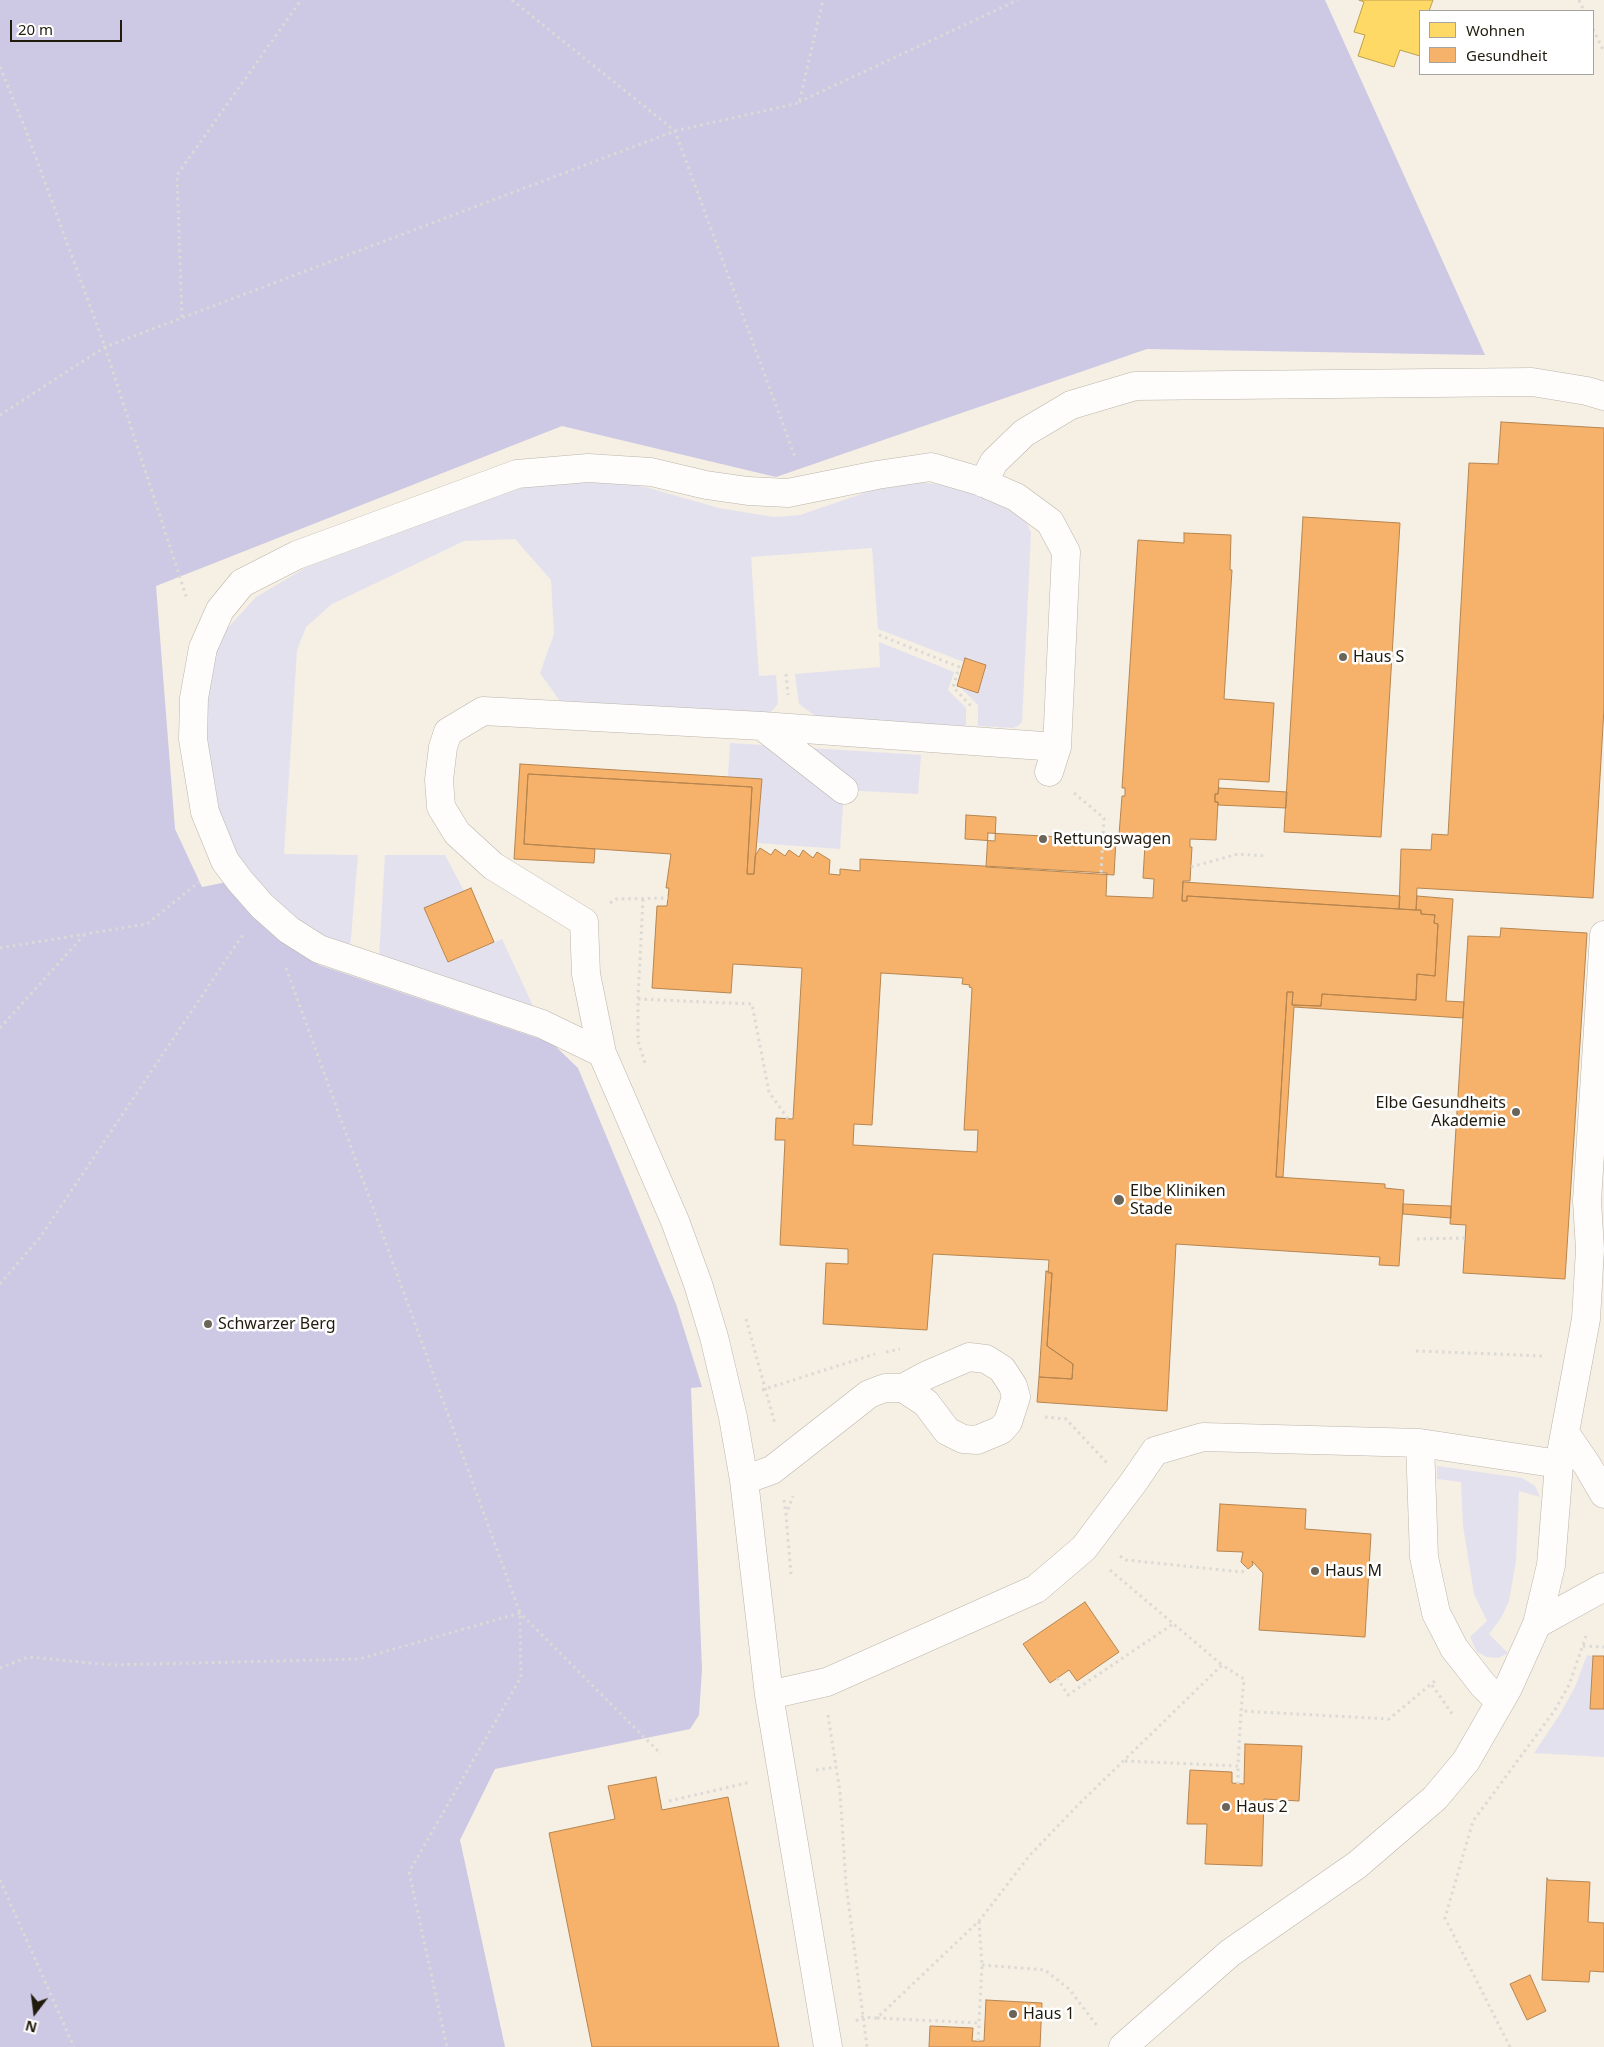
<!DOCTYPE html>
<html>
<head>
<meta charset="utf-8">
<style>
	body { margin:0 }
	#map { position:relative; width:1604px; height:2047px; overflow:hidden; background:#f5efe4; font-family:"Noto Sans",sans-serif }
	canvas { display:block }
	.legend { position:absolute; left:1419px; top:10px; width:175px; height:65px; box-sizing:border-box; background:#fff; border:1px solid #a6a49f; margin:0; padding:6px 9px; list-style:none; font-size:15px; color:#211b0e }
	.legend li { display:flex; align-items:center; gap:10px; height:25px }
	.legend b { width:25px; border:1px solid #a6a49f }
	.north { position:absolute; left:10px; top:1987px; width:50px; height:50px; -webkit-text-stroke:4px #fff; paint-order:stroke; rotate:195deg; font-size:14px; font-weight:700; line-height:20px; text-align:center; color:#211b0e }
	.north::after { content:''; display:block; margin:auto; width:18px; height:22px; background:#211b0e; clip-path:polygon(50% 0,100% 100%,50% 72%,0 100%) }
	.scale { position:absolute; left:10px; top:20px; width:112px; height:22px; box-sizing:border-box; border:2px solid #211b0e; border-top:0; padding-left:6px; font-size:15px; line-height:18px; white-space:nowrap; color:#211b0e; -webkit-text-stroke:4px #fff; paint-order:stroke }
</style>
</head>
<body>
<div id="map">
<canvas width="1604" height="2047"></canvas>
<ul class="legend">
<li><b style="height:14px;background:#ffd966"></b>Wohnen</li>
<li><b style="height:14px;background:#f6b26b"></b>Gesundheit</li>
</ul>
<div class="north">N</div>
<div class="scale">20 m</div>
</div>
<script>
const g = document.querySelector('canvas').getContext('2d');
g.lineJoin = 'round';
function fillPath(path, color) { g.fillStyle = color; g.fill(path, 'evenodd'); }
const shape = rows => new Path2D(rows.map(r => 'M' + r).join(''));
function strokePath(path, color, width, dash) { g.strokeStyle = color; g.lineWidth = width; g.lineCap = dash ? 'butt' : 'round'; g.setLineDash(dash || []); g.stroke(path); }
function write(font, color, halo, rows, align = 'center') {
  g.font = font + ' "Noto Sans",sans-serif'; g.lineWidth = 5; g.setLineDash([]); g.textBaseline = 'middle'; g.strokeStyle = halo; g.fillStyle = color; for (const [text, x, y, turn = 0] of rows) {
    g.save(); g.translate(x, y); g.rotate((+turn || 0) * Math.PI / 180); g.textAlign = isNaN(turn) ? turn : align; if (halo) g.strokeText(text, 0, 0); g.fillText(text, 0, 0); g.restore();
  }
}
fillPath(shape([
	[566,480,621,483,645,487,719,508,774,517,800,515,873,490,918,482,944,485,990,499,1011,510,1027,523,1031,533,1022,722,1018,726,1013,728,978,726,978,705,961,688,978,692,986,665,966,658,964,662,878,629,872,548,751,557,759,676,776,675,778,704,767,716,562,704,540,673,554,634,551,580,515,539,464,541,332,604,306,627,297,650,284,854,358,855,350,949,320,937,278,909,233,855,213,808,203,739,208,670,225,631,256,597,307,567,518,489],
	[879,642,954,672,948,690,966,708,966,726,818,718,799,704,795,674,880,667],
	[730,743,921,755,918,794,844,790,840,849,757,843,762,780,728,777],
	[385,855,445,855,464,891,424,909,447,962,502,939,534,1008,379,957],
	[1437,1466,1522,1478,1535,1486,1540,1497,1519,1491,1516,1561,1509,1601,1501,1618,1489,1634,1508,1653,1498,1658,1487,1657,1477,1652,1470,1637,1487,1621,1474,1594,1463,1526,1461,1482,1437,1479],
	[1587,1655,1593,1656,1590,1708,1604,1709,1604,1757,1534,1753,1560,1714,1575,1687]
]), '#e4e1ef');
fillPath(shape([
	[0,0,1325,0,1485,355,1147,349,776,477,562,426,156,586,175,829,202,887,227,882,263,923,319,965,552,1043,578,1068,676,1304,702,1387,691,1388,702,1670,699,1715,690,1729,495,1769,460,1840,505,2047,0,2047]
]), '#cdc8e4');
const homes = shape([
	[1359,0,1433,0,1429,11,1420,11,1420,56,1400,50,1394,67,1358,56,1365,35,1354,32,1364,2,1359,0]
]);
fillPath(homes, '#ffd966');
strokePath(homes, '#bca04c', 1);
const health = shape([
	[1501,422,1604,428,1604,708,1593,898,1417,888,1416,910,1399,909,1401,849,1431,850,1432,834,1448,835,1469,463,1498,464,1501,422],
	[1303,517,1400,523,1381,837,1284,832,1303,517],
	[1184,533,1231,535,1230,570,1232,570,1224,699,1274,703,1269,782,1219,779,1218,794,1215,794,1215,802,1218,802,1216,840,1190,839,1190,847,1192,847,1190,881,1183,881,1182,901,1187,901,1187,896,1416,910,1421,910,1421,914,1435,915,1434,923,1438,924,1435,976,1417,974,1416,1000,1322,994,1321,1006,1292,1005,1293,992,1287,992,1276,1177,1385,1184,1385,1188,1404,1190,1399,1266,1379,1265,1380,1257,1176,1244,1167,1411,1037,1402,1039,1377,1072,1379,1073,1364,1047,1346,1052,1273,1048,1273,1049,1260,933,1254,927,1330,823,1324,826,1263,848,1264,848,1249,780,1245,785,1140,775,1140,776,1118,793,1119,802,968,733,964,731,993,652,988,657,906,667,906,669,888,666,888,671,854,524,844,528,774,752,787,747,874,754,874,755,856,760,848,771,855,775,849,785,856,789,850,799,857,803,850,813,858,817,852,830,860,829,874,840,875,840,869,860,871,860,859,1107,873,1106,896,1153,898,1154,879,1143,878,1145,844,1148,844,1148,836,1119,835,1122,796,1125,796,1125,788,1122,788,1138,540,1184,543,1184,533],
	[881,973,963,978,962,984,970,985,969,987,972,988,964,1130,978,1130,977,1152,853,1145,854,1124,872,1125,881,973],
	[965,658,986,665,978,693,957,686,965,658],
	[520,764,762,779,754,874,747,874,752,787,528,774,524,844,595,849,594,863,514,859,520,764],
	[1219,788,1287,792,1286,808,1218,805,1218,802,1215,802,1215,794,1218,794,1219,788],
	[966,815,996,817,995,841,965,839,966,815],
	[988,833,1116,840,1114,875,986,867,988,833],
	[1183,882,1400,896,1399,909,1187,896,1187,901,1182,901,1183,882],
	[471,888,494,942,448,962,424,908,471,888],
	[1417,896,1453,899,1446,1001,1464,1002,1463,1018,1294,1007,1283,1177,1276,1177,1287,992,1293,992,1292,1005,1321,1006,1322,994,1416,1000,1417,974,1435,976,1438,924,1434,923,1435,915,1421,914,1421,910,1416,910,1417,896],
	[1501,928,1587,933,1565,1279,1463,1273,1466,1225,1450,1224,1468,936,1500,937,1501,928],
	[1403,1204,1451,1206,1451,1218,1403,1214,1403,1204],
	[1046,1271,1052,1273,1047,1346,1073,1364,1072,1379,1039,1377,1046,1271],
	[1220,1504,1306,1509,1305,1529,1371,1534,1365,1637,1259,1630,1263,1573,1252,1561,1253,1565,1248,1569,1241,1562,1243,1552,1217,1551,1220,1504],
	[1085,1602,1119,1652,1077,1681,1069,1670,1050,1683,1023,1644,1085,1602],
	[1593,1656,1604,1656,1604,1709,1590,1709,1593,1656],
	[1245,1744,1302,1746,1299,1801,1264,1799,1262,1866,1205,1864,1207,1824,1187,1824,1190,1770,1232,1772,1232,1783,1244,1784,1245,1744],
	[656,1777,662,1810,728,1797,779,2047,592,2047,549,1833,615,1819,608,1786,656,1777],
	[1547,1878,1548,1880,1590,1882,1588,1922,1604,1923,1604,1972,1590,1971,1589,1982,1542,1980,1547,1878],
	[1530,1975,1546,2011,1527,2020,1510,1984,1530,1975],
	[986,2000,1042,2003,1040,2047,929,2047,930,2026,973,2028,972,2041,984,2041,986,2000]
]);
fillPath(health, '#f6b26b');
strokePath(health, '#b6854f', 1);
const minor = shape([
	[983,483,994,462,1024,433,1071,405,1135,386,1532,382,1587,391,1604,396],
	[762,726,844,790],
	[602,1053,542,1024,319,949,289,930,262,906,240,881,225,861,205,812,193,739,194,698,203,648,220,610,242,583,297,555,517,474,588,468,651,472,706,485,748,491,788,493,877,475,931,467,979,481,1016,497,1050,522,1066,552,1057,747,1049,772],
	[1565,1433,1587,1465,1604,1494],
	[1420,1443,1424,1557,1436,1613,1454,1648,1483,1685,1500,1702],
	[744,1480,772,1470,869,1394,885,1388,903,1388,927,1375,969,1357,986,1359,1002,1369,1013,1386,1016,1397,1008,1422,1001,1430,977,1440,963,1439,947,1431,926,1403,903,1388],
	[1537,1624,1604,1587],
	[769,1695,827,1682,1036,1589,1084,1548,1133,1483,1155,1451,1203,1437,1420,1443,1559,1464],
	[828,2047,769,1695,744,1480,733,1417,714,1337,698,1284,675,1221,602,1053,586,974,584,922,493,866,457,833,441,807,439,780,443,747,448,732,483,711,762,726,1057,747],
	[1123,2047,1230,1953,1357,1865,1435,1798,1466,1761,1508,1688,1537,1624,1551,1565,1559,1464,1586,1319,1590,1249,1587,1201,1604,935]
]);
strokePath(minor, '#bbb5aa', 29);
strokePath(shape([
	[512,0,675,131,795,457],
	[1579,0,1584,11],
	[1593,29,1604,52],
	[0,67,27,133,105,347,187,599],
	[799,102,1018,0],
	[182,317,177,175,301,0],
	[0,415,105,347,675,131,799,103,823,0],
	[879,635,959,667,953,687,971,706],
	[786,674,788,695],
	[1074,793,1104,818,1101,873],
	[1191,867,1238,854,1266,856],
	[643,899,638,999,638,1041,645,1063],
	[610,903,616,899,668,898],
	[0,948,147,924,199,882],
	[286,968,520,1613,521,1677,409,1872,447,2047],
	[638,999,752,1004,769,1092,788,1119],
	[0,1028,84,935],
	[1417,1239,1465,1238],
	[0,1284,41,1236,244,933],
	[746,1319,775,1424],
	[1416,1351,1545,1356],
	[886,1352,900,1349],
	[762,1390,875,1354],
	[1045,1417,1066,1419,1107,1463],
	[784,1500,786,1514],
	[1120,1556,1126,1560,1242,1572,1247,1568],
	[1110,1570,1222,1665],
	[791,1574,786,1515,793,1496],
	[1583,1646,1604,1647],
	[0,1668,28,1657,112,1665,359,1659,520,1613,661,1754],
	[1057,1678,1068,1695,1173,1624],
	[1432,1685,1453,1715],
	[828,1715,840,1792,846,1884,867,2047],
	[1125,1761,1238,1766,1241,1711],
	[816,1770,836,1767],
	[1238,1784,1238,1766],
	[669,1801,751,1782],
	[0,1880,74,2047],
	[982,1965,1045,1970,1069,1989,1098,2027],
	[877,2018,979,2023,982,1965,979,1921],
	[856,2021,862,2017,877,2018,979,1921,1030,1855,1079,1804,1222,1665,1244,1679,1241,1711,1389,1719,1436,1680],
	[978,2041,979,2023],
	[1510,2047,1445,1918,1473,1821,1555,1710,1569,1685,1586,1636]
]), '#dcdad6', 3, [2.5, 4]);
strokePath(minor, '#fefdfb', 28);
for (const [x, y, r, color] of [
	[1343,657,5,"#6b6559"],
	[1043,839,5,"#6b6559"],
	[1516,1112,5,"#6b6559"],
	[1119,1200,6,"#6b6559"],
	[208,1324,5,"#6b6559"],
	[1315,1571,5,"#6b6559"],
	[1226,1807,5,"#6b6559"],
	[1013,2014,5,"#6b6559"]
]) { const dot = new Path2D(); dot.arc(x, y, r, 0, 2 * Math.PI); g.fillStyle = color; g.fill(dot); strokePath(dot, '#fff', 2); }
write('16px', '#211b0e', '#fff', [
	["Haus S",1353,657],
	["Rettungswagen",1053,839],
	["Elbe Gesundheits",1506,1103,"right"],
	["Akademie",1506,1121,"right"],
	["Elbe Kliniken",1130,1191],
	["Stade",1130,1209],
	["Schwarzer Berg",218,1324],
	["Haus M",1325,1571],
	["Haus 2",1236,1807],
	["Haus 1",1023,2014]
], 'left');
</script>
</body>
</html>
